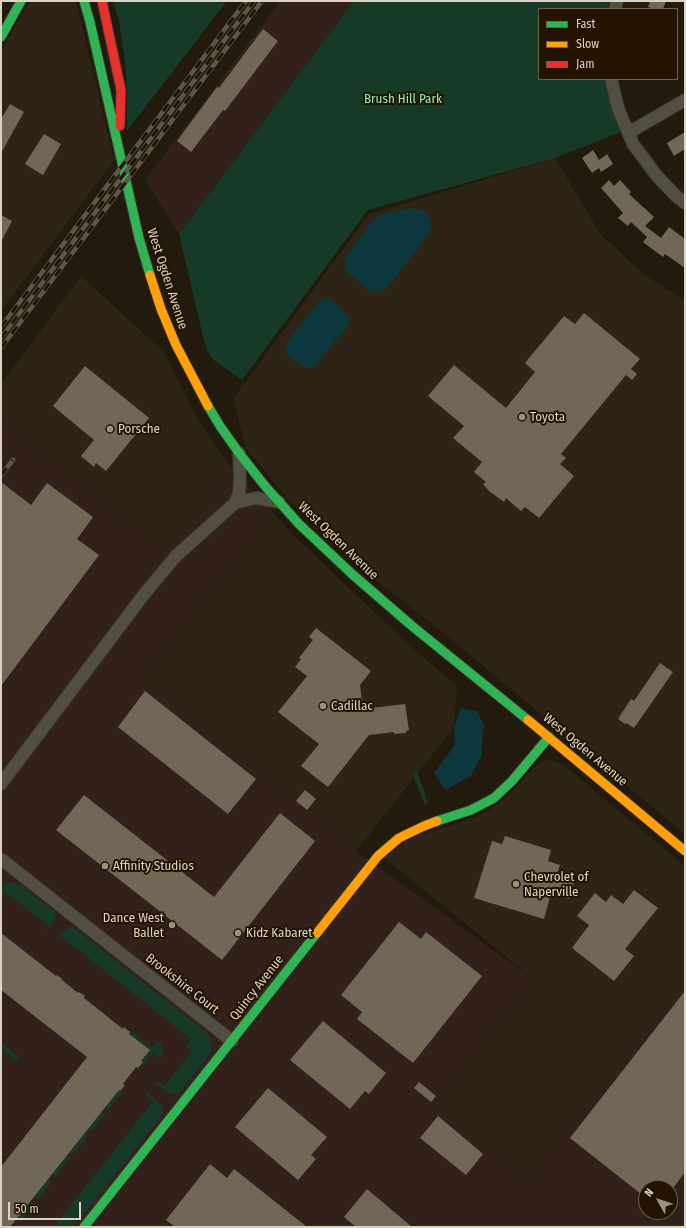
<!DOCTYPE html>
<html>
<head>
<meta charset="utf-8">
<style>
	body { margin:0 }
	#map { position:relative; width:686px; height:1228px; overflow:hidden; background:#221a0c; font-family:"Fira Sans Condensed",sans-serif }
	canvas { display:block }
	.frame { position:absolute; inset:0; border:2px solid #dcd3c2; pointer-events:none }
	.legend { position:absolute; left:538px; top:8px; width:140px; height:72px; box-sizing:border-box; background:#221400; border:1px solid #6c604e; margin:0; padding:5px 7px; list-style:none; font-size:12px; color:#dcd3c2 }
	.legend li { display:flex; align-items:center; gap:8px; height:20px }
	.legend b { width:20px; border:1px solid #6c604e }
	.north { position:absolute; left:638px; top:1180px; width:40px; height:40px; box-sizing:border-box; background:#221400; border:1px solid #6c604e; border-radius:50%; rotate:309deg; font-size:11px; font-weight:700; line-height:16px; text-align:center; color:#dcd3c2 }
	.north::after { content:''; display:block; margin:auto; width:14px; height:18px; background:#9b9282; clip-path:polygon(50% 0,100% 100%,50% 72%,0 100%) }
	.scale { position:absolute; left:8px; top:1202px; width:73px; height:18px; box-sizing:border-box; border:2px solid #dcd3c2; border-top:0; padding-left:5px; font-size:12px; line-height:14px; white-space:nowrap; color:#dcd3c2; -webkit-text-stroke:3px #221400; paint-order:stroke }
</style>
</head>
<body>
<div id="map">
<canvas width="686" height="1228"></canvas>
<div class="frame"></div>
<ul class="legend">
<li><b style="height:5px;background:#30b455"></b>Fast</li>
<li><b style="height:5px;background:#ff9f0a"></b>Slow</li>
<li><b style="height:5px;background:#e5322d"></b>Jam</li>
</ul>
<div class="north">N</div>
<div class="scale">50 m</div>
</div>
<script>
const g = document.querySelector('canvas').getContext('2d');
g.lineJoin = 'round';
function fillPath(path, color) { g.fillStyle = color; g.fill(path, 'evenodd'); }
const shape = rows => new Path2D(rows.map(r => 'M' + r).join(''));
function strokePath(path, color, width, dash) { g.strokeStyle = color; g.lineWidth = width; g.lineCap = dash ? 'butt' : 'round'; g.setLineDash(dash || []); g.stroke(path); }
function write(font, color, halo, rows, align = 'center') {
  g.font = font + ' "Fira Sans Condensed",sans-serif'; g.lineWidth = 4; g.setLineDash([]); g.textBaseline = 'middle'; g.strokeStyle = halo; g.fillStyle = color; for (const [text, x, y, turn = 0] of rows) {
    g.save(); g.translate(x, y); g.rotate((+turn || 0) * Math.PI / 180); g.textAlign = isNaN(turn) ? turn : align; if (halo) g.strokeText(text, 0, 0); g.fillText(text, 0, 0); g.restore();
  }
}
fillPath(shape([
	[30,1,76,1,114,160,1,311,1,50],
	[555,158,601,235,645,275,685,301,685,834,446,635,367,573,320,530,287,498,246,448,233,399,369,214],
	[81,276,164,352,200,423,234,472,161,550,1,420,1,384],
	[273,512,291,533,408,644,457,686,454,727,356,851,142,678],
	[548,760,555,761,562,764,685,866,685,981,527,1184,432,1105,532,978,385,858,406,842,424,834,468,820,487,812,509,795,534,767,541,761]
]), '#2e2415');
fillPath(shape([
	[280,1,354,1,179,234,145,180],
	[1,420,161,550,234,472,273,512,142,678,356,851,532,978,432,1105,527,1183,685,981,685,1227,1,1227],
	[646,1188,670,1188,670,1212,646,1212]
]), '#32211b');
fillPath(shape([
	[113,1,227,1,127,131,127,91,125,61,119,21],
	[354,1,605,1,609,4,608,9,539,9,539,79,605,79,608,96,621,132,555,158,368,210,242,380,212,359,207,350,204,341,179,234],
	[414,771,417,771,428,802,425,805,413,775],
	[7,882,14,883,22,886,55,912,56,919,44,933,49,926,5,892,1,896,1,886],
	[73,927,204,1030,210,1036,212,1042,211,1049,209,1055,181,1091,176,1094,170,1094,156,1083,158,1081,165,1086,192,1051,186,1046,191,1039,61,936,56,943,60,935,65,931,68,928],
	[129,1030,152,1048,157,1041,161,1044,163,1054,160,1058,153,1052,143,1066,141,1061,150,1050,129,1034],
	[1,1042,19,1057,16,1061,1,1047],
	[119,1090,123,1091,107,1111,106,1106],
	[148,1093,163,1107,162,1115,74,1227,54,1227,153,1101,146,1096],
	[101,1112,105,1114,90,1133,88,1128],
	[84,1134,88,1136,72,1155,70,1151],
	[66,1156,70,1158,55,1178,53,1173],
	[48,1179,52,1181,37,1200,37,1197,35,1196],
	[31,1201,35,1203,20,1222,17,1218]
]), '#163928');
fillPath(shape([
	[412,208,422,210,429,216,431,224,430,232,387,288,379,293,370,291,347,272,344,266,346,257,370,224,377,218,382,214],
	[329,298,345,312,349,319,348,324,342,333,316,364,311,368,307,368,289,357,286,351,286,347,288,341,317,304,321,300],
	[461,708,477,711,484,725,482,741,482,755,471,776,445,790,434,773,455,745,454,727]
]), '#0c373c');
fillPath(shape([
	[650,1,666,1,663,9,654,9,648,7],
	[263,29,278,41,225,111,223,110,191,152,177,141,217,87,219,88],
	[10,104,24,112,1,153,1,119],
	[685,132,685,149,674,156,667,143],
	[44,134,61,144,43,175,25,164],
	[593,150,599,160,607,154,613,164,601,172,599,168,592,173,582,158],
	[609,180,614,186,620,180,631,192,629,194,654,217,645,226,661,238,669,227,685,239,685,268,665,254,663,257,643,242,647,237,631,222,628,226,618,218,623,213,601,188],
	[1,215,12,221,1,242],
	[584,313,640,359,631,369,637,374,632,380,626,375,561,454,566,458,560,464,574,476,539,518,525,507,521,511,506,498,504,502,489,491,483,484,486,482,474,472,482,462,453,438,464,426,428,396,454,365,506,408,535,372,525,363,564,316,575,324],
	[85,366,149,418,106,471,96,463,94,467,81,456,94,440,53,406],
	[1,482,31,505,47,483,93,517,77,539,99,555,1,686],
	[316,628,371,671,360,685,363,709,405,704,409,730,406,731,406,733,394,734,394,732,369,735,328,787,301,766,319,744,278,712,307,676,295,667,301,659,299,658,313,640,309,637],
	[660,663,673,672,634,728,626,723,625,724,618,719,631,699,634,701],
	[145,691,256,779,228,814,118,727],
	[305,790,316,799,307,810,296,801],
	[84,795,214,897,280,813,315,841,222,960,56,830],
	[505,836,551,850,548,861,560,865,557,874,575,879,569,899,551,893,544,919,474,898,492,841,502,844],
	[634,890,658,908,625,949,634,956,614,981,572,948,589,925,577,916,595,893,606,902,611,895,623,904],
	[399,922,421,939,426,932,482,976,413,1063,357,1019,362,1012,341,995],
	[1,933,56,976,57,975,62,979,62,980,78,993,79,992,85,996,84,998,123,1029,124,1027,130,1032,129,1034,150,1050,141,1061,143,1062,138,1068,136,1067,123,1084,125,1085,120,1091,119,1090,10,1227,1,1227,1,1167,87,1057,1,990],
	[685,991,685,1172,673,1188,646,1188,646,1198,570,1138],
	[323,1021,386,1073,369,1094,365,1091,350,1109,290,1060],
	[419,1082,436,1096,431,1102,414,1088],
	[268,1088,327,1137,311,1155,316,1159,298,1180,235,1127],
	[438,1116,483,1154,466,1175,420,1138],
	[210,1164,227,1178,234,1169,307,1227,175,1227,166,1220],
	[367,1189,412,1227,356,1227,344,1217]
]), '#716756');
const street = shape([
	[615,9,617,1],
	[611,79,618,108,633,144,657,176,676,196,685,203],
	[628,133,685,100],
	[235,503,239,493,240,479,239,453],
	[1,784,145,593,176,556,235,503,256,498,279,502],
	[1,859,232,1041]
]);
const fast = shape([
	[84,1,90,22,139,238,150,275],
	[1,37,21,1],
	[208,406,220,426,239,453,265,486,299,524,352,574,412,626,528,720],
	[437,821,471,810,494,798,512,781,549,737],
	[84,1227,317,933]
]);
const slow = shape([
	[150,275,161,309,176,345,208,406],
	[528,720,685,851],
	[317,933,378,856,399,838,424,826,437,821]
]);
const jam = shape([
	[102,1,121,90,120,126]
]);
strokePath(street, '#3a342a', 14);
strokePath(fast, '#3a342a', 11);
strokePath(slow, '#3a342a', 11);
strokePath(jam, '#3a342a', 11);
strokePath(street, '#534e43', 12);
strokePath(fast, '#30b455', 9);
strokePath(slow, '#ff9f0a', 9);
strokePath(jam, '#e5322d', 9);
const rail = shape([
	[1,327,246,1],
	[1,338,254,1],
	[1,348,262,1],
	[1,475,13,460]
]);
strokePath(rail, '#5d564c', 4.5);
strokePath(rail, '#221400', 3, [9]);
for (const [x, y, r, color] of [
	[522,417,4,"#9b9282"],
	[110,429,4,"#9b9282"],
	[323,706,4,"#9b9282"],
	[105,866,4,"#9b9282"],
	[516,884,4,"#9b9282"],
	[172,925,4,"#9b9282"],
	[238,933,4,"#9b9282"]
]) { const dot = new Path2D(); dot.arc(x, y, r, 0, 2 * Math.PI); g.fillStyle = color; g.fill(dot); strokePath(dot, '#221400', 1.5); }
write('13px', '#8cecbd', '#221400', [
	["Brush Hill Park",403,99]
]);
write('13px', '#dcd3c2', '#221400', [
	["West Ogden Avenue",167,279,72],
	["West Ogden Avenue",338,541,44],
	["West Ogden Avenue",585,750,40],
	["Brookshire Court",182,984,38],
	["Quincy Avenue",257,988,-52]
]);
write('13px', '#dcd3c2', '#221400', [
	["Toyota",530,417],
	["Porsche",118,429],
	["Cadillac",331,706],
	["Affinity Studios",113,866],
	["Chevrolet of",524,877],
	["Naperville",524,892],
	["Dance West",164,918,"right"],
	["Ballet",164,933,"right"],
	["Kidz Kabaret",246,933]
], 'left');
</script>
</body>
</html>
